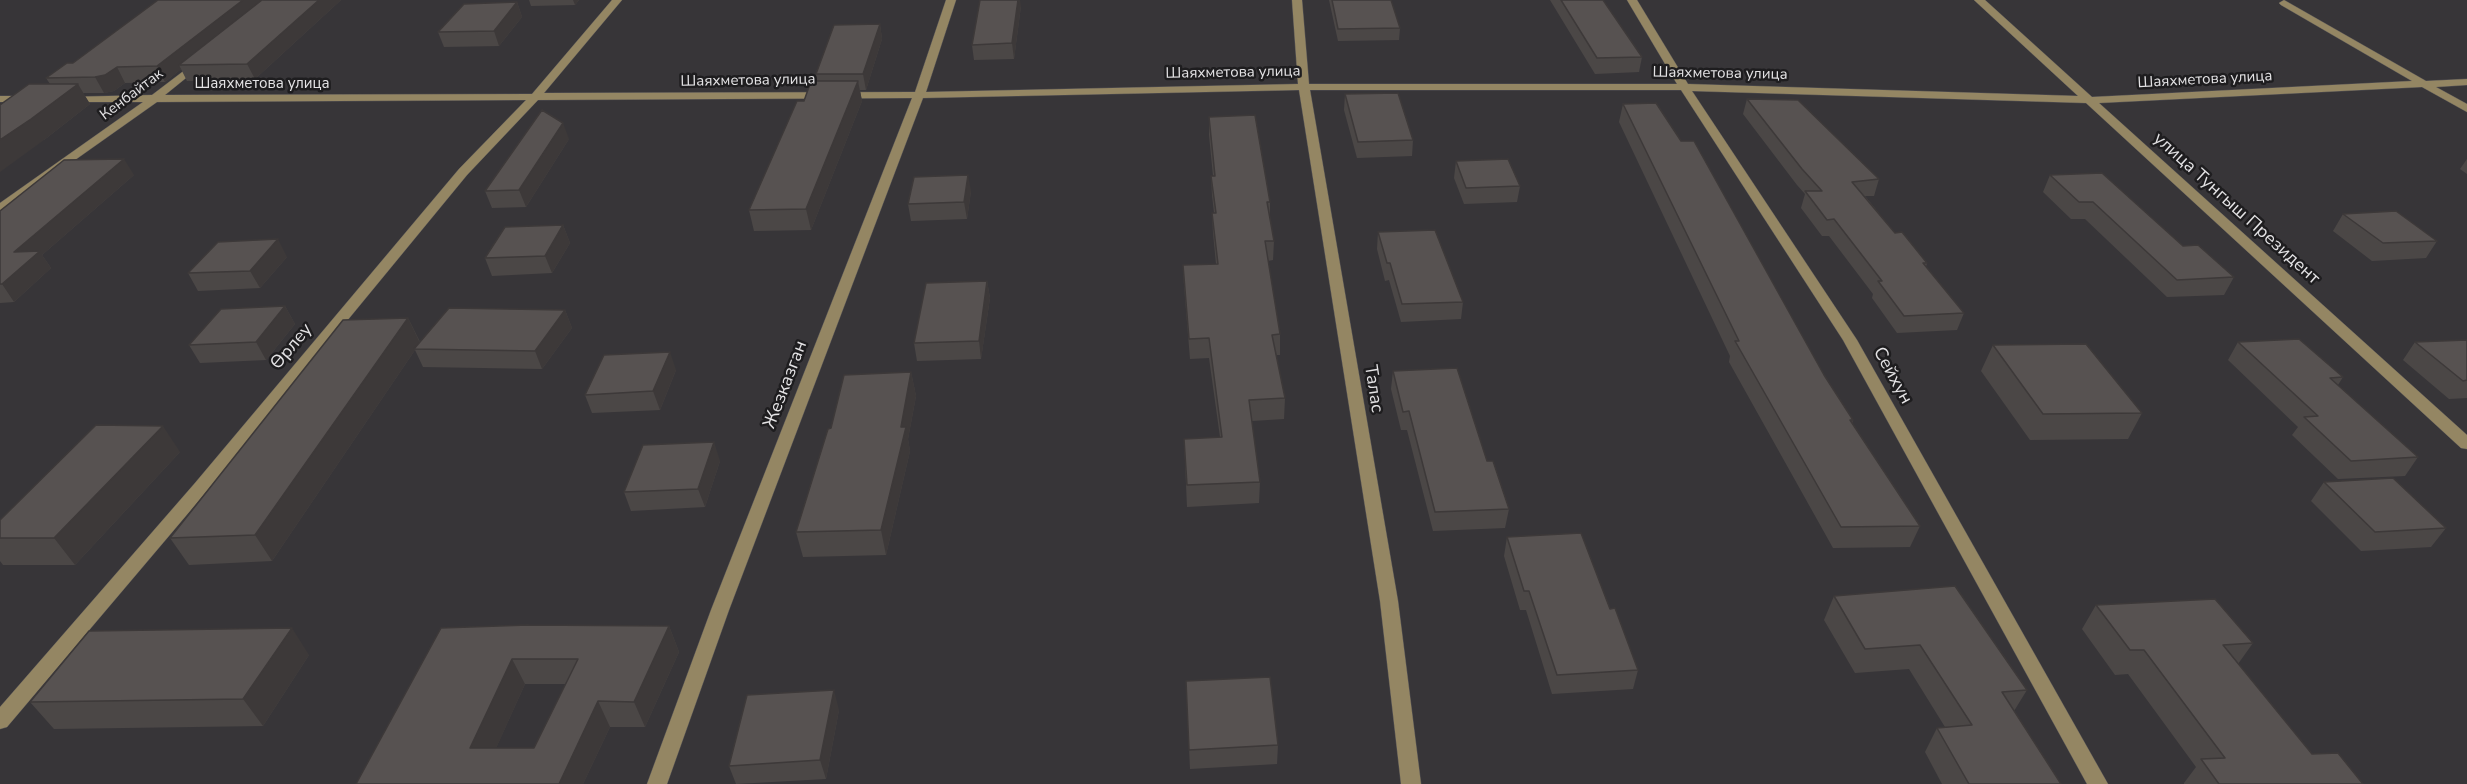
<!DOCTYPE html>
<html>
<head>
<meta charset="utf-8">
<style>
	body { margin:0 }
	canvas { display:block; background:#373538 }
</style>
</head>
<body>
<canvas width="2467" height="784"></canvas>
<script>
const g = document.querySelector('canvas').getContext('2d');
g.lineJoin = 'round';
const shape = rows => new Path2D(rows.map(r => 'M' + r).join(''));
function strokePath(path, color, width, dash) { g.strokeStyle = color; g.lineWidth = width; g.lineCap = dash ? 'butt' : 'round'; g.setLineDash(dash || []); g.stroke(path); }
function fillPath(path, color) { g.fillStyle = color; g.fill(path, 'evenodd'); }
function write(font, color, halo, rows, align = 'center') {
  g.font = font + ' "Nunito Sans",sans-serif'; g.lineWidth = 5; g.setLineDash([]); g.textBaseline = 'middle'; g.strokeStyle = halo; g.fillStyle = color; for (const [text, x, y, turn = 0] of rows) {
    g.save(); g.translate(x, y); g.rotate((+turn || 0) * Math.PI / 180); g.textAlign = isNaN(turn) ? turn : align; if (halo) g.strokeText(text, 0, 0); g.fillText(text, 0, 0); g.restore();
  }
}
const minor = shape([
	[612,0,622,0,544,93,915,92,946,0,956,0,926,92,1298,84,1292,0,1302,0,1309,84,1677,84,1627,0,1637,0,1688,84,2078,96,1974,0,1985,0,2092,97,2412,81,2281,5,2279,3,2284,0,2426,81,2467,79,2467,85,2436,87,2467,104,2467,112,2422,87,2099,103,2467,435,2467,449,2461,448,2086,103,1692,91,1857,340,2108,784,2087,784,1843,340,1681,90,1310,90,1398,601,1421,784,1401,784,1380,601,1299,90,923,98,729,610,667,784,647,784,711,610,912,98,538,100,467,175,207,491,7,727,0,729,0,707,195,483,459,169,526,100,157,102,0,213,0,203,143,102,68,102,64,101,64,97,152,95,198,60,203,63,202,65,165,95,532,94,612,0],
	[0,96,26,96,32,99,26,102,0,102,0,96]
]);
strokePath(minor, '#535154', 1);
fillPath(minor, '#948663');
fillPath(shape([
	[158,0,341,0,255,79,187,81,181,69,165,82,125,83,114,91,104,93,83,93,90,104,44,140,50,84,46,78,73,63],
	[529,0,579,0,575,5,531,6],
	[1329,0,1391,0,1400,28,1399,40,1338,41],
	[1550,0,1603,0,1642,57,1639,72,1595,74],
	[517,2,522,17,499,46,444,47,438,32],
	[1021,6,1014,59,974,60,972,45],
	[880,24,882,39,866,90,860,90,862,101,811,230,754,231,749,210,804,101,817,81,816,74],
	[1345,94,1413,140,1412,156,1357,158,1344,110],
	[1747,99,1879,179,1874,196,1865,196,1895,233,1927,263,1926,267,1964,313,1957,330,1897,333,1872,298,1873,294,1829,236,1822,236,1801,208,1805,194,1797,185,1743,114],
	[1623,104,1824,375,1853,420,1852,424,1920,526,1910,547,1833,548,1729,362,1730,356,1619,122],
	[1209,117,1270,202,1270,218,1274,241,1273,260,1268,261,1280,334,1280,355,1276,355,1285,398,1284,419,1252,421,1260,482,1259,503,1187,507,1184,439,1220,437,1209,358,1190,359,1184,285,1183,265,1216,264,1213,233,1212,213,1214,213,1212,195,1211,176,1213,176,1209,135],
	[569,139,526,207,492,208,485,191],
	[2467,159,2467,174,2460,169],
	[1456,161,1520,186,1517,202,1464,204,1454,178],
	[134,175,42,255,51,268,14,302,0,303,0,211],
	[2050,175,2183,246,2234,277,2224,295,2167,297,2085,219,2071,219,2043,192],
	[971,191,967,219,911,221,908,204],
	[2343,214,2437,241,2426,258,2372,261,2333,231],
	[563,225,570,243,552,273,492,276,485,258],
	[1378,232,1463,302,1461,319,1401,322,1389,280,1385,281,1377,249],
	[287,257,260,288,198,291,188,273],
	[987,281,990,298,981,359,917,361,914,343],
	[285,306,295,324,266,360,200,363,189,345],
	[565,310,572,328,542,369,423,367,415,350,272,561,189,565,170,538,408,318,420,342],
	[2467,340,2467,398,2449,399,2403,360,2415,342],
	[2238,342,2343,377,2338,385,2418,457,2405,476,2338,479,2292,435,2298,427,2228,360],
	[1993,345,2142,413,2128,439,2030,440,1981,371],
	[676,370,660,410,592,413,585,395],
	[1393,371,1487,461,1509,509,1505,528,1433,531,1407,430,1401,430,1391,389],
	[911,372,916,396,908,439,910,451,886,555,803,557,796,532,831,428],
	[180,452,75,565,3,565,0,561,0,520],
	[720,461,705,507,631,511,624,492],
	[2324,482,2446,528,2431,547,2361,551,2311,501],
	[1507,537,1610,609,1638,670,1633,689,1552,694,1526,610,1520,610,1504,556],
	[1834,596,2027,690,2014,711,2061,784,1942,784,1925,752,1937,728,1945,727,1909,669,1855,673,1824,620],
	[2096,605,2253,643,2238,664,2312,754,2363,784,2184,784,2184,783,2196,767,2128,674,2115,675,2082,629],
	[669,626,679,652,645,727,610,727,583,784,356,784,441,628],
	[525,684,566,684,534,748,496,748],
	[309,655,263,726,54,729,30,702],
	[1186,681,1278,745,1277,764,1190,769],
	[839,710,826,779,736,784,729,766]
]), '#4b4746');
fillPath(shape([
	[243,0,268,0,179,65,181,69,165,82,157,66],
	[319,0,341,0,255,79,247,64],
	[573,0,579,0,575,5],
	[1018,0,1020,0,1021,6,1014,59,1012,43],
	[517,2,522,17,499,46,494,31],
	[880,24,882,39,866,90,863,74],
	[117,67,125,83,114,91,104,93,95,77],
	[858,81,862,101,811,230,806,209],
	[78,84,90,104,44,140,0,172,0,140],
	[563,123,569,139,526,207,519,190],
	[124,159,134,175,42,255,51,268,14,302,2,284,14,252],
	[968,175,971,191,967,219,964,202],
	[563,225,570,243,552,273,545,256],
	[278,239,287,257,260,288,250,271],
	[987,281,990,298,981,359,979,341],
	[285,306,295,324,266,360,256,342],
	[565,310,572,328,542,369,535,351],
	[408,318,420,343,414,349,415,350,272,561,255,535],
	[670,352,676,370,660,410,653,391],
	[911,372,916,396,908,439,910,451,886,555,881,530],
	[163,426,180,452,75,565,54,538],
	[714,442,720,461,705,507,698,489],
	[669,626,679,652,645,727,634,702],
	[292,628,309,655,263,726,243,699],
	[512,659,525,684,485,773,470,748],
	[834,690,839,710,826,779,820,760],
	[598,701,610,727,583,784,559,784]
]), '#3d3939');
const building = shape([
	[158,0,243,0,157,66,117,67,105,75,95,77,46,78,67,63,73,63,158,0],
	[262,0,319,0,247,64,179,65,262,0],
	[980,0,1018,0,1012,43,972,45,980,0],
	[1332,0,1391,0,1400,28,1338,29,1332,0],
	[1561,0,1603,0,1642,57,1597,58,1561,0],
	[517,2,494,31,438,32,464,4,517,2],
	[880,24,863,74,816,74,834,25,880,24],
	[811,81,858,81,806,209,749,210,797,101,804,101,811,81],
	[29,84,78,84,31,119,0,140,0,105,29,84],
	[1398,93,1413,140,1358,142,1345,94,1398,93],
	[1747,99,1798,100,1879,179,1852,182,1895,233,1902,232,1927,263,1923,263,1964,313,1904,316,1878,281,1882,281,1834,219,1827,220,1805,191,1822,191,1802,169,1747,99],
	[1656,103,1681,141,1694,141,1824,375,1853,420,1850,420,1920,526,1841,527,1735,341,1739,341,1623,104,1656,103],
	[542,110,563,123,519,190,485,191,542,110],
	[1255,115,1270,202,1267,202,1274,241,1265,241,1280,334,1272,335,1285,398,1249,400,1260,482,1187,485,1184,439,1222,437,1209,338,1189,339,1183,265,1218,264,1212,213,1216,213,1211,176,1215,176,1209,117,1255,115],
	[124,159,14,252,40,251,2,284,0,284,0,211,64,160,124,159],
	[1508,159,1520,186,1466,188,1456,161,1508,159],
	[2102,173,2183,246,2198,245,2234,277,2177,280,2093,202,2079,202,2050,175,2102,173],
	[968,175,964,202,908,204,914,177,968,175],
	[2396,211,2437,241,2383,243,2343,214,2396,211],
	[563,225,545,256,485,258,505,227,563,225],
	[1435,230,1463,302,1402,304,1390,263,1387,263,1378,232,1435,230],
	[278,239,250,271,188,273,218,242,278,239],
	[987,281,979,341,914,343,926,283,987,281],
	[285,306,256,342,189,345,221,309,285,306],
	[449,308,565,310,535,351,414,349,449,308],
	[408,318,255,535,170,538,343,320,408,318],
	[2299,339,2343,377,2330,378,2418,457,2351,461,2304,417,2318,416,2238,342,2299,339],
	[2467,340,2467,380,2463,381,2415,342,2467,340],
	[2086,344,2142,413,2043,414,1993,345,2086,344],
	[670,352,653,391,585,395,604,355,670,352],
	[1457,368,1487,461,1493,461,1509,509,1435,512,1409,411,1403,412,1393,371,1457,368],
	[911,372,901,427,906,427,881,530,796,532,828,429,831,428,844,375,911,372],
	[96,425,163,426,54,538,0,538,0,520,96,425],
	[714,442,698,489,624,492,643,445,714,442],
	[2393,478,2446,528,2375,532,2324,482,2393,478],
	[1581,533,1610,609,1615,608,1638,670,1557,675,1529,591,1524,591,1507,537,1581,533],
	[1955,586,2027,690,2002,692,2061,784,1969,784,1937,728,1972,725,1920,645,1865,649,1834,596,1955,586],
	[2215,599,2253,643,2223,645,2312,754,2338,753,2363,784,2219,784,2201,759,2225,758,2144,650,2130,650,2096,605,2215,599],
	[528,625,669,626,634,702,598,701,559,784,356,784,441,628,528,625],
	[512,659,578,659,534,748,470,748,512,659],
	[292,628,243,699,30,702,89,631,292,628],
	[1270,677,1278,745,1189,750,1186,681,1270,677],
	[834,690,820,760,729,766,747,695,834,690]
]);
fillPath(building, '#575251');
strokePath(building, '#3d3939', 1.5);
write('15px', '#e4e3e5', '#1e1d1f', [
	["Шаяхметова улица",1233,73,-1],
	["Шаяхметова улица",1720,74,1],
	["Шаяхметова улица",2205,80,-3],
	["Шаяхметова улица",748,81,-1],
	["Шаяхметова улица",262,84],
	["Кенбайтак",132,95,-37]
]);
write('18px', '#e4e3e5', '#1e1d1f', [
	["улица Тунгыш Президент",2236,209,42],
	["Өрлеу",292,347,-50],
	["Сейхун",1892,376,61],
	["Жезказган",786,385,-69],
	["Талас",1373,389,81]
]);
</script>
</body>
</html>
